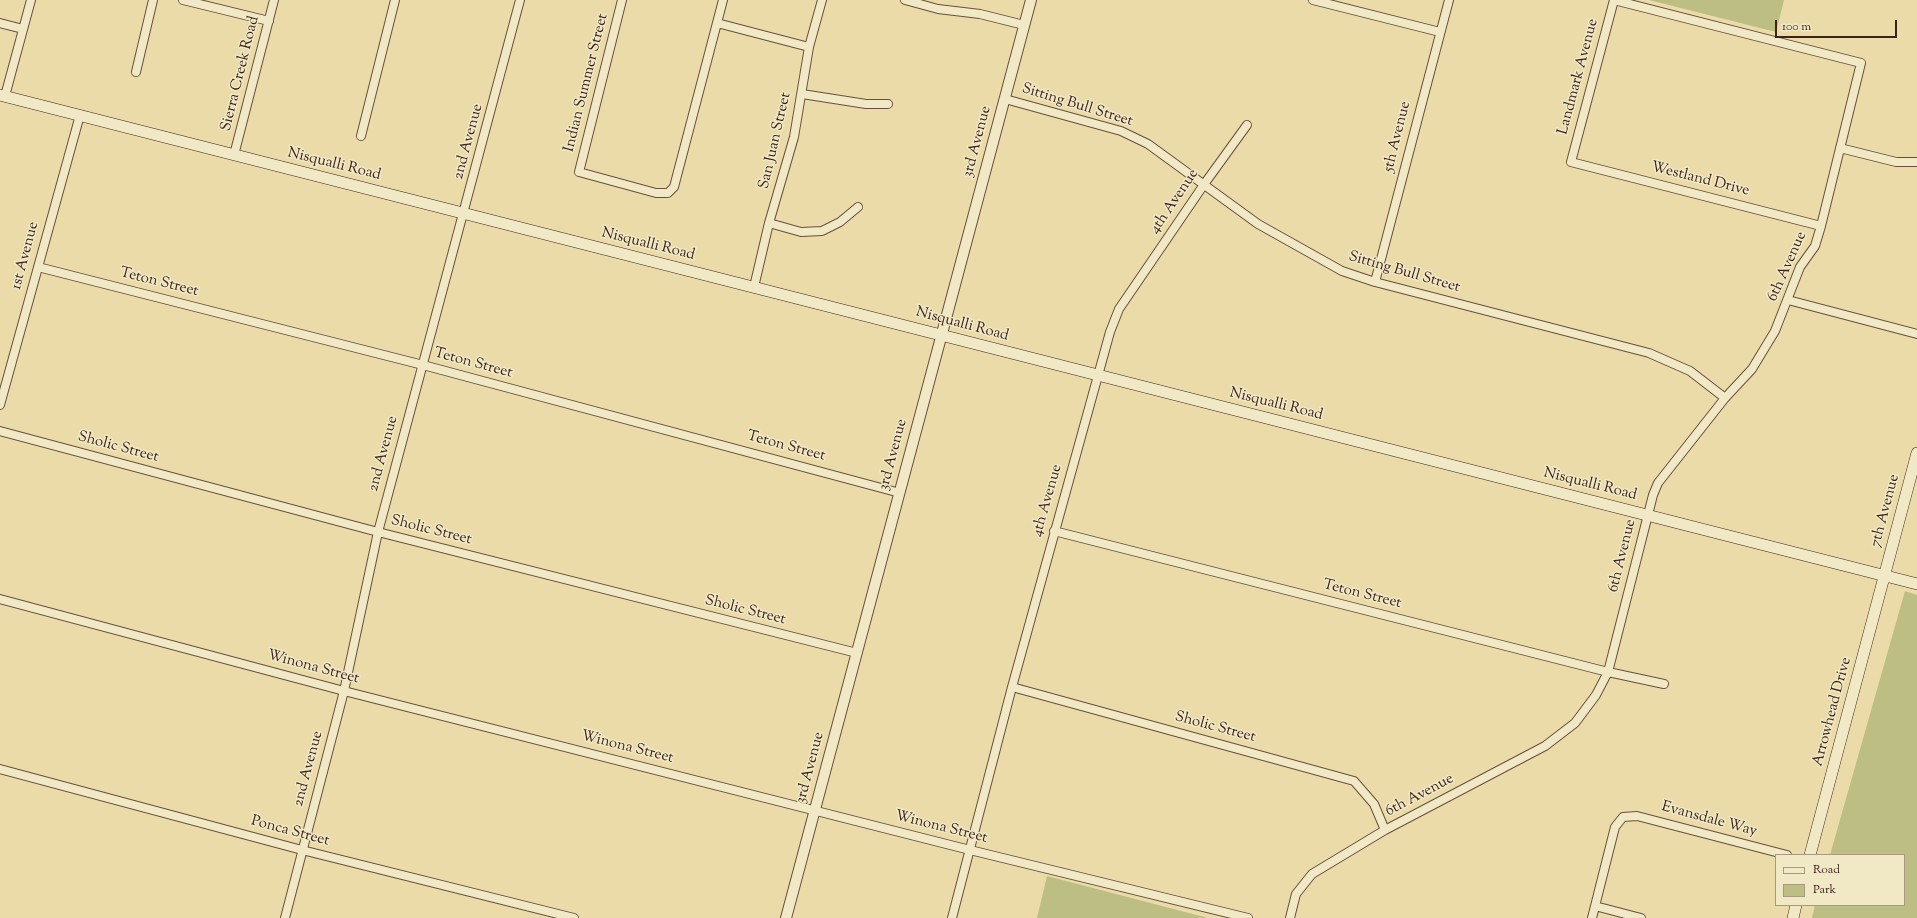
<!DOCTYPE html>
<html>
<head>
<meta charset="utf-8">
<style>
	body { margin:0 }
	#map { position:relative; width:1917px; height:918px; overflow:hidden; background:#eadba8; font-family:"Sorts Mill Goudy",serif }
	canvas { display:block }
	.legend { position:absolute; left:1775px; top:854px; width:130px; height:52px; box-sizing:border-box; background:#f1e8c6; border:1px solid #a99981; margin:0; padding:5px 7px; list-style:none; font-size:12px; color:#3c2219 }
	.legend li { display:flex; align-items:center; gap:8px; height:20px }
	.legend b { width:20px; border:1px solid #a99981 }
	.scale { position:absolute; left:1775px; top:20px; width:122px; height:18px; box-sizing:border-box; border:2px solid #3c2219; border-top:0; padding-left:5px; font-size:12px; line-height:14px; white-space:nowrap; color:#3c2219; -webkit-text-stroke:3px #f1e8c6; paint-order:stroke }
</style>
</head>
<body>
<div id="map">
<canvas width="1917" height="918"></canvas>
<ul class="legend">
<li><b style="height:5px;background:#f1e8c6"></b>Road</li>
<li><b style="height:11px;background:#bdbe83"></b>Park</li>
</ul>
<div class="scale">100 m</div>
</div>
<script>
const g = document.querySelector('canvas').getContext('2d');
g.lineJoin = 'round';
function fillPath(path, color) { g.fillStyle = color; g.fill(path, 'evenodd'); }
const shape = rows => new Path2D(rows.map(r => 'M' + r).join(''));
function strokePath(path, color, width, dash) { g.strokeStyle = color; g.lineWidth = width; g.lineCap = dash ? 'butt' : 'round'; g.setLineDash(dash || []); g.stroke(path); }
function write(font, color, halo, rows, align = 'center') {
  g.font = font + ' "Sorts Mill Goudy",serif'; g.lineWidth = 3; g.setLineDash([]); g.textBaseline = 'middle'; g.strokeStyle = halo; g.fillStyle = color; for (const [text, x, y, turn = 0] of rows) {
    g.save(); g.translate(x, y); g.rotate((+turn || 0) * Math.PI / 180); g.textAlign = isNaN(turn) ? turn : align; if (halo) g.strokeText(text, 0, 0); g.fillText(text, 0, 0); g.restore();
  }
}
fillPath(shape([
	[1649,0,1784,0,1776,32],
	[1905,591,1917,595,1917,918,1812,918,1815,905,1904,905,1904,855,1830,855],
	[1047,876,1208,918,1037,918]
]), '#bdbe83');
const minor = shape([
	[183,0,269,21],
	[622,0,579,172,656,193,668,193,674,187,723,0],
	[905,0,938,9,980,14,1024,25],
	[1313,0,1440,32],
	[0,23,23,29],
	[717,23,809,47],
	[136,72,153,0],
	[802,94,866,104,888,104],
	[5,96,31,0],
	[1005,99,1121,131,1148,144,1258,224,1342,271,1375,282,1649,353,1690,371,1725,398],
	[361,136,395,0],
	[1840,148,1896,162,1917,162],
	[234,155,274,0],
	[769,223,801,232,822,231,840,222,858,207],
	[38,267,423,365,900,493],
	[1375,282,1449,0],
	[754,287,769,223,794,137,809,47,822,0],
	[1788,300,1917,334],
	[0,405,80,115],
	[0,431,378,532,857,653],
	[1054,531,1608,672,1664,684],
	[0,599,344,691,970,850,1248,918],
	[1012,687,1354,781,1374,804,1385,830],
	[0,769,302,850,574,918],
	[1595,906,1641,918],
	[285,918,344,691,378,532,520,0],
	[952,918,1012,687,1110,332,1119,309,1205,183,1247,125],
	[1290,918,1296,894,1312,874,1385,830,1545,746,1575,723,1596,695,1608,672,1653,495,1658,483,1725,398,1752,369,1775,331,1800,267,1815,246,1821,226,1861,63,1614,0,1571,162,1821,226],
	[1592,918,1615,827,1623,817,1637,816,1787,855]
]);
const tertiary = shape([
	[786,918,1031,0]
]);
const secondary = shape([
	[0,95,1917,584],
	[1810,855,1917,453],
	[1793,918,1796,905]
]);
strokePath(minor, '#68503d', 10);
strokePath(tertiary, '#68503d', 12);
strokePath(secondary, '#3c2219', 12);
strokePath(minor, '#f1e8c6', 8);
strokePath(tertiary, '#f1e8c6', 10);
strokePath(secondary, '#f1e8c6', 11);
write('15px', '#3c2219', '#f1e8c6', [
	["Sierra Creek Road",241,74,-76],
	["Landmark Avenue",1579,77,-75],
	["Indian Summer Street",587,83,-76],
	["Sitting Bull Street",1077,106,17],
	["5th Avenue",1398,137,-76],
	["San Juan Street",776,141,-77],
	["2nd Avenue",469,142,-75],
	["3rd Avenue",978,142,-75],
	["Nisqualli Road",334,165,14],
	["Westland Drive",1700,180,14],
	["4th Avenue",1175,202,-56],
	["Nisqualli Road",648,245,14],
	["1st Avenue",26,256,-75],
	["6th Avenue",1788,267,-66],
	["Sitting Bull Street",1404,273,16],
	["Teton Street",159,283,14],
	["Nisqualli Road",962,325,15],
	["Teton Street",473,364,15],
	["Nisqualli Road",1276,405,14],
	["Teton Street",786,447,15],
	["Sholic Street",118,448,15],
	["2nd Avenue",384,454,-75],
	["3rd Avenue",894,455,-75],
	["Nisqualli Road",1590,485,14],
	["4th Avenue",1048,501,-74],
	["7th Avenue",1886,511,-75],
	["Sholic Street",431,531,14],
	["6th Avenue",1623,556,-76],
	["Teton Street",1362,595,14],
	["Sholic Street",745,611,14],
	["Winona Street",313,668,15],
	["Arrowhead Drive",1833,712,-75],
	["Sholic Street",1215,728,15],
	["Winona Street",627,748,14],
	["3rd Avenue",811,768,-75],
	["2nd Avenue",309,769,-75],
	["6th Avenue",1420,796,-28],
	["Evansdale Way",1709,820,15],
	["Winona Street",941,828,14],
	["Ponca Street",290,832,15]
]);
</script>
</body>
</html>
